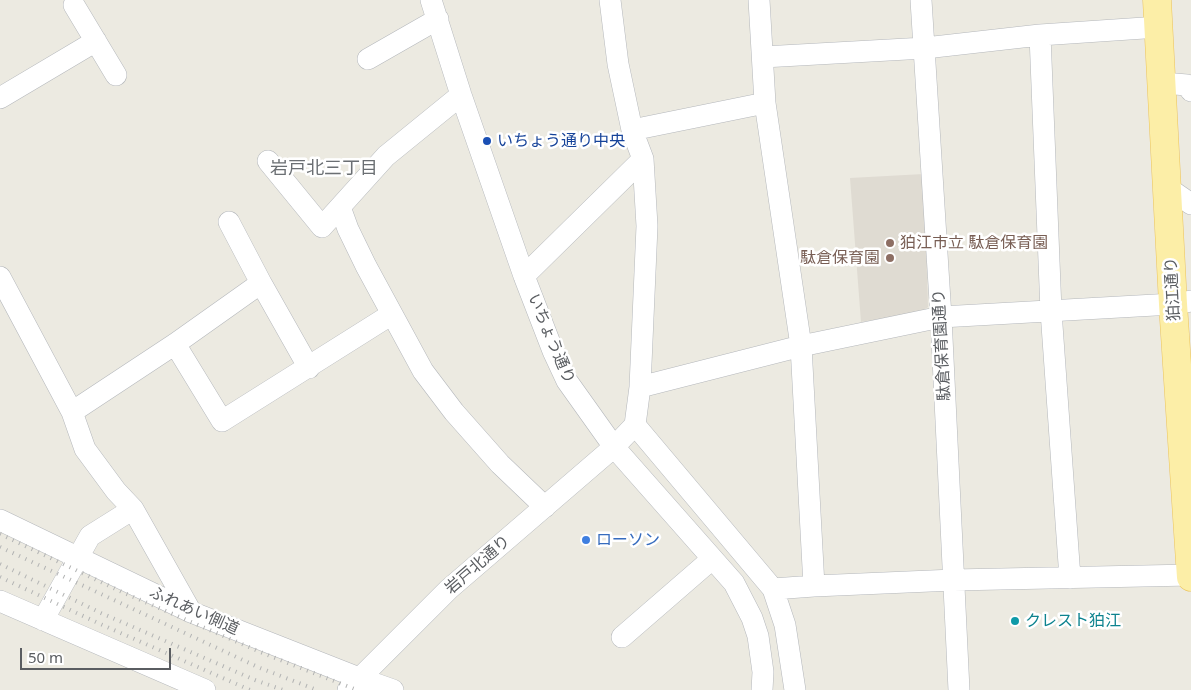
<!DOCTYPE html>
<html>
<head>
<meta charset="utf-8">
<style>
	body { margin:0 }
	#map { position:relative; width:1191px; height:690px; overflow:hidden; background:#eceae1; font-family:"Noto Sans",sans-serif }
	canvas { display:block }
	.scale { position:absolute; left:20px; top:648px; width:151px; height:22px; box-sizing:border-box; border:2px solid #5a5d61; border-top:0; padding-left:6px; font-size:15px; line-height:18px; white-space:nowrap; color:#5a5d61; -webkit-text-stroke:4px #fff; paint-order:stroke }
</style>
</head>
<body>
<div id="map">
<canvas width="1191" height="690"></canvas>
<div class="scale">50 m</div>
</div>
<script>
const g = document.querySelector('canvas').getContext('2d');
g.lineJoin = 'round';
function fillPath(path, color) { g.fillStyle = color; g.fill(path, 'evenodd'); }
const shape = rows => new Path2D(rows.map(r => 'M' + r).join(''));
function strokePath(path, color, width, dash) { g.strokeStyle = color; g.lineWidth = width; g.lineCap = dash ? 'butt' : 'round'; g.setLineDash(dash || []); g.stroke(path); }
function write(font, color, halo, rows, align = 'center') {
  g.font = font + ' "Noto Sans","Noto Sans JP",sans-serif'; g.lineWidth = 5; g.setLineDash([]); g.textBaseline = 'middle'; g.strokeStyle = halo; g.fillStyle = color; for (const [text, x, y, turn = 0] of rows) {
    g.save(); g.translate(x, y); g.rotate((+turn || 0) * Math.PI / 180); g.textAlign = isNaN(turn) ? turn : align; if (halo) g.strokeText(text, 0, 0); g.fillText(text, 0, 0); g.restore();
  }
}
fillPath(shape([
	[924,174,928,307,921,312,861,322,850,178]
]), '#dfdbd2');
const minor = shape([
	[431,0,461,95,524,276,553,351,567,381,614,447,734,583,752,618,758,636,763,672,762,690],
	[759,0,765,103,801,346,814,586],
	[921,0,941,317,959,690],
	[74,5,116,75],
	[1040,35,1051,311,1070,578],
	[763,57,925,48,1040,35,1159,27],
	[368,59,438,19],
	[1163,83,1187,85,1191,91],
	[461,95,386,156,340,207,348,229,366,266,423,371,454,412,500,464,545,507],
	[0,98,96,41],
	[632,130,765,103],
	[268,161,322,227,340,207],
	[1168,188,1191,204],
	[229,222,261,283],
	[524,276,643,159],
	[0,277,72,412,85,449,116,491,133,509,191,612],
	[175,344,222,421,392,314],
	[640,387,801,346,941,317,1173,304,1191,301],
	[72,412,175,344,261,283,309,368],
	[635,425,773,589,814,586,954,580,1191,575],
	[0,520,191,612,359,678,393,690],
	[773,589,785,625,795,690],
	[0,601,205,690],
	[43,620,90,536,133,509],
	[622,637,712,559],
	[348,690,449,589,614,447,635,425,640,387,647,226,643,159,632,130,618,64,610,0]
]);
const major = shape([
	[1157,0,1173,304,1191,577]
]);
strokePath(minor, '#b4b7bb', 22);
strokePath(major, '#ebc35b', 29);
strokePath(minor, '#fff', 21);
strokePath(major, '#fceea7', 28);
strokePath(shape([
	[0,534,122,592,265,654,357,690],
	[0,547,260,668,317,690],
	[0,564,101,613,255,680,283,690],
	[0,577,98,623,250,690]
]), '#b2b3b3', 4, [1, 6]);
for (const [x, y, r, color] of [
	[487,141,5,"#1a4fb4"],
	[890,243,5,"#8d6e63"],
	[890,258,5,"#8d6e63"],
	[586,540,5,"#3f7fe0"],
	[1015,621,5,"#0f9aa8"]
]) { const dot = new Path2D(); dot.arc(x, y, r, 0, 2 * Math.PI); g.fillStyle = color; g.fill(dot); strokePath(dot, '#fff', 2); }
write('16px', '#164399', '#fff', [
	["いちょう通り中央",497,141]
], 'left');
write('16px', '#785e54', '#fff', [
	["狛江市立 駄倉保育園",900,243],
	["駄倉保育園",880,258,"right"]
], 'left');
write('16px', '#5a5d61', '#fff', [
	["狛江通り",1173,289,-93],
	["いちょう通り",551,339,67],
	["駄倉保育園通り",942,345,-93],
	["岩戸北通り",478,565,-41],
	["ふれあい側道",194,611,24]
]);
write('16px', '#366cbe', '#fff', [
	["ローソン",596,540]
], 'left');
write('16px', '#0d838f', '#fff', [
	["クレスト狛江",1025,621]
], 'left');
write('18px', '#6b6f73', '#fff', [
	["岩戸北三丁目",324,169]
]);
</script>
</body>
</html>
